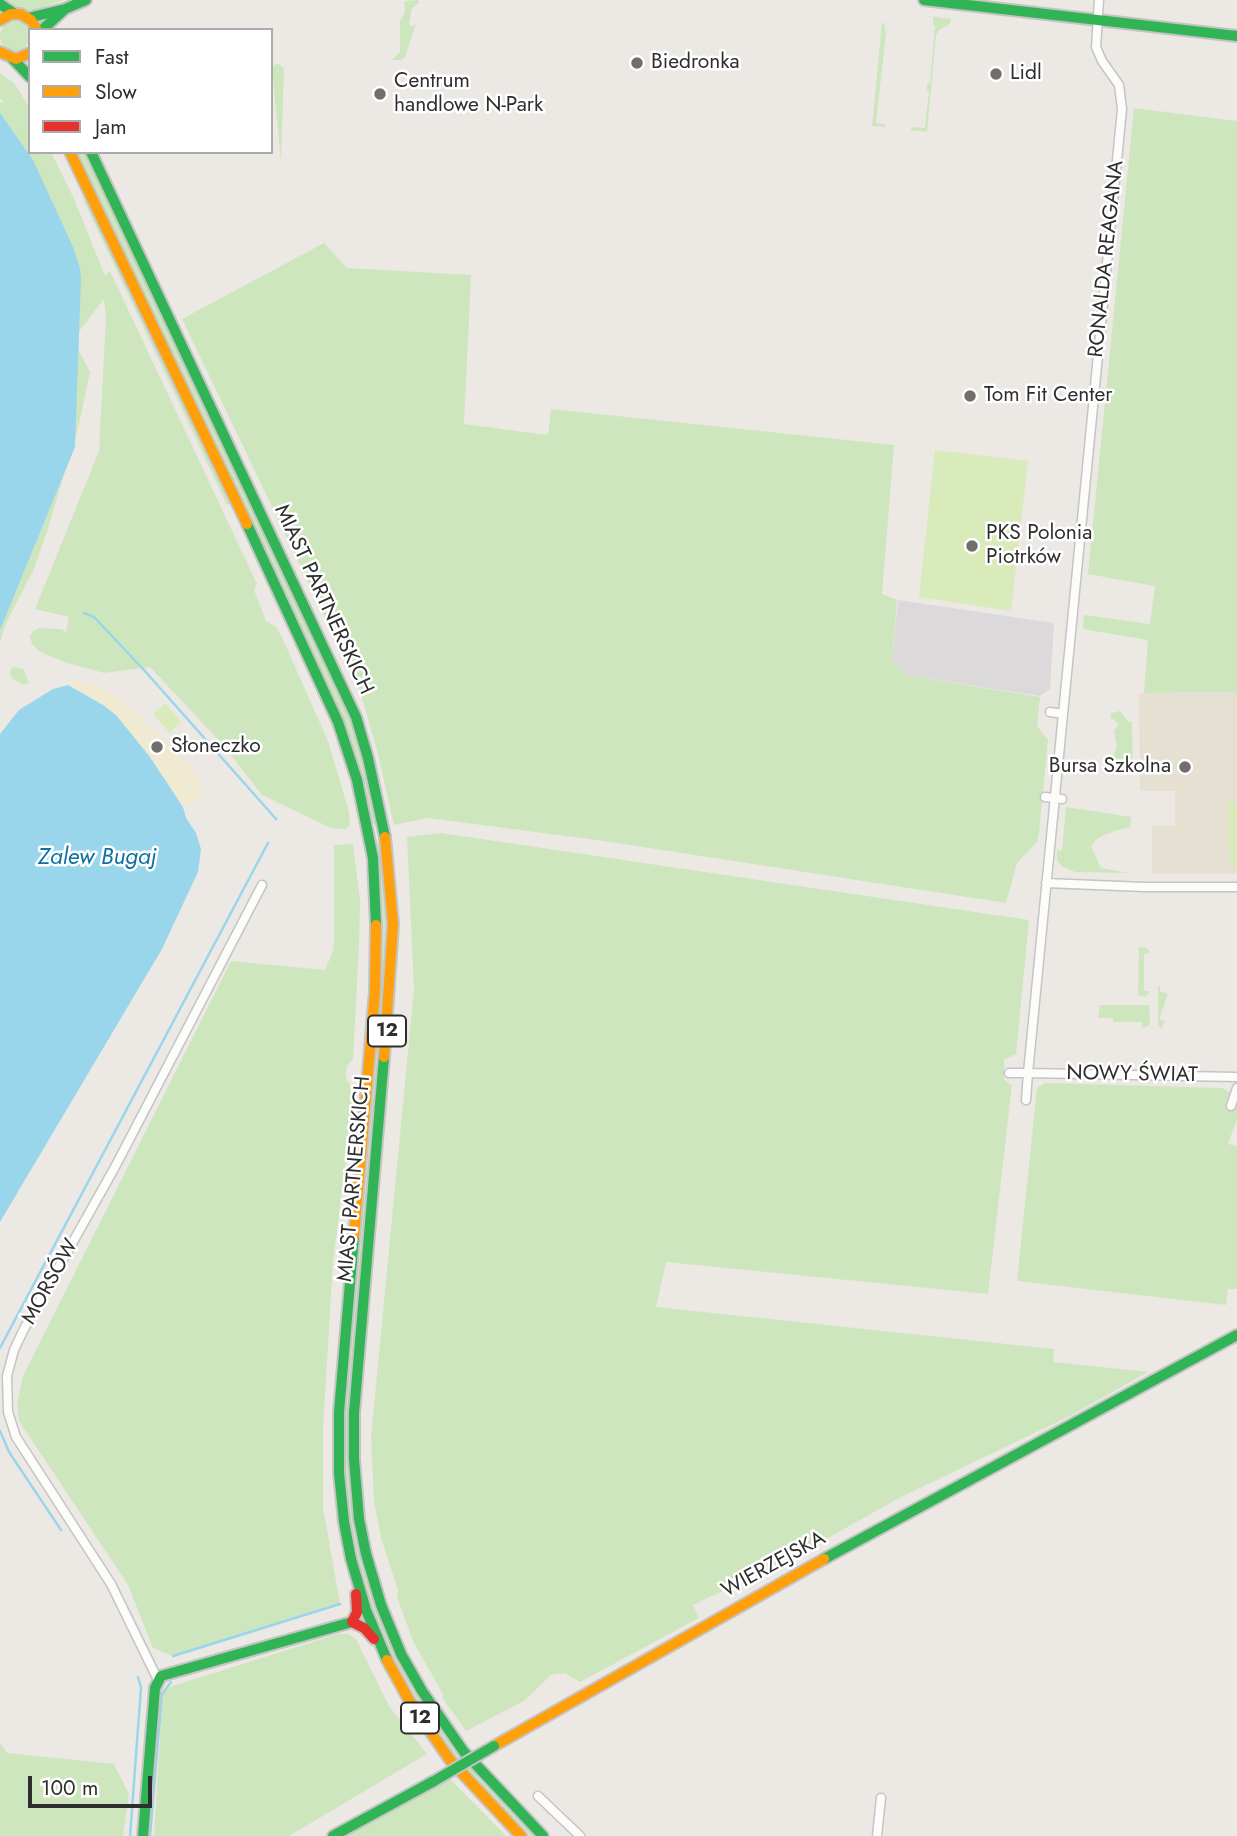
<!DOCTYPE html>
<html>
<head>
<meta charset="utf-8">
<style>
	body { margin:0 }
	#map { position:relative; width:1237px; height:1836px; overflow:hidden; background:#ece8e4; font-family:Jost,sans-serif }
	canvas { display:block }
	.legend { position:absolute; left:28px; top:28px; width:245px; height:126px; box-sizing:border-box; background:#fff; border:2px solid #ababab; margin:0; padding:9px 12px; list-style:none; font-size:21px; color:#2e2e2e }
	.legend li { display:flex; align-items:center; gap:14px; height:35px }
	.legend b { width:35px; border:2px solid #ababab }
	.scale { position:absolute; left:28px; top:1776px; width:124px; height:32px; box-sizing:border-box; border:4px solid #2e2e2e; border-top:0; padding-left:9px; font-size:21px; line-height:24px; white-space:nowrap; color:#2e2e2e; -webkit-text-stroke:5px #fff; paint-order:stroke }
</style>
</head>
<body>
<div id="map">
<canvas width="1237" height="1836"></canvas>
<ul class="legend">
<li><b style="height:9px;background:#30b455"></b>Fast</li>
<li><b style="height:9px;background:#ff9f0a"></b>Slow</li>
<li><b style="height:9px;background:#e5322d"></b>Jam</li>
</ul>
<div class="scale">100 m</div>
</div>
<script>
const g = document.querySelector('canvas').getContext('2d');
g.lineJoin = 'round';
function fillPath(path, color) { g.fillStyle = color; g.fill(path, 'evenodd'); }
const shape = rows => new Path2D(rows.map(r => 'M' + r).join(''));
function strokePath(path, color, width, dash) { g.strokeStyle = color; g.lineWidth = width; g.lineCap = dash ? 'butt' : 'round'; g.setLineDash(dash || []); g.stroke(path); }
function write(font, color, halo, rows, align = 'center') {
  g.font = font + ' Jost,sans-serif'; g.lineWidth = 5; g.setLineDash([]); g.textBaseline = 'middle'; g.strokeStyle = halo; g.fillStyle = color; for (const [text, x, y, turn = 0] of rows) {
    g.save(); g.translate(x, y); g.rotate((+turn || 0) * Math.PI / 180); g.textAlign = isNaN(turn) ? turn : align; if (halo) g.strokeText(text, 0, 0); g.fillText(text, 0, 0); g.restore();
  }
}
fillPath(shape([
	[898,600,1054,623,1050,689,1040,696,905,675,892,661]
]), '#dcd9db');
fillPath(shape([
	[1237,692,1237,874,1152,874,1152,826,1175,826,1175,791,1140,791,1139,693]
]), '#e6e0d3');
fillPath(shape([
	[2,0,64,0,32,11,11,6],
	[418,0,419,3,412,8,409,24,411,27,416,24,405,57,401,60,392,60,400,52,400,21,405,12,404,1],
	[913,14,951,19,950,24,939,30,936,35,927,132,911,130,911,127,925,128,929,91,927,91,927,84,930,83,935,26,933,25,933,17],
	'0 36a15 15 0 1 1 30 0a15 15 0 1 1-30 0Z',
	[882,23,884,23,886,34,876,123,885,124,885,127,872,126],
	[276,64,279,64,284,69,281,162,272,68],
	[0,73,14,83,26,102,30,111,30,152,51,152,74,199,105,276,110,271,257,584,254,590,266,621,276,627,281,635,328,741,349,812,350,825,346,829,331,828,262,795,223,745,150,667,104,673,64,662,39,651,32,644,30,636,33,631,40,628,62,629,66,633,69,617,35,609,99,451,106,317,104,299,73,339,90,372,79,424,47,532,33,571,6,623,0,643,0,103,3,102,0,98],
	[1134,108,1237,121,1237,692,1144,693,1148,640,1083,629,1084,615,1150,624,1155,586,1088,574],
	[76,152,85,152,327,664,352,722,377,824,373,824,363,781],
	[82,197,91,208,230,504,227,505],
	[324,243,347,268,471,275,464,424,548,435,551,409,894,445,882,594,897,600,892,661,905,675,1040,697,1037,726,1048,740,1039,832,1037,842,1017,863,1006,903,597,840,428,818,394,825,377,750,359,688,182,319],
	[12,667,23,669,29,683,23,685,12,678,10,673],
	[1120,711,1128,722,1132,722,1133,771,1119,765,1113,756,1117,747,1114,731,1119,724,1111,718,1111,713],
	[1066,807,1131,817,1130,827,1117,830,1098,838,1091,846,1101,868,1129,873,1075,872,1062,866,1057,860,1057,850,1062,851],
	[441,833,1029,920,1016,1054,1004,1060,1004,1080,1012,1085,988,1294,666,1262,656,1307,1054,1349,1053,1362,1148,1372,1070,1416,899,1498,789,1560,693,1605,699,1618,580,1682,565,1673,551,1675,524,1701,466,1731,443,1699,443,1694,413,1641,397,1597,398,1590,381,1538,374,1501,371,1437,414,989,407,837],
	[376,843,380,843,387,905,386,977,347,1426,349,1475,355,1530,408,1678,454,1748,480,1779,536,1836,528,1836,499,1806,467,1772,426,1718,391,1657,374,1619,352,1537,344,1481,343,1425,382,950,383,913],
	[353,844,360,901,359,946,353,1059,347,1066,346,1078,350,1085,353,1103,333,1262,323,1427,323,1507,340,1604,173,1656,153,1648,128,1585,19,1421,17,1405,23,1376,231,961,325,970,333,951,334,943,334,845],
	[1139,947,1147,948,1150,952,1144,954,1144,991,1150,991,1146,997,1138,995],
	[1158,986,1160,986,1160,991,1168,994,1159,1019,1165,1021,1161,1029,1158,1025],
	[1100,1005,1149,1005,1150,1025,1142,1028,1142,1022,1113,1022,1113,1018,1098,1018],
	[1045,1083,1222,1088,1231,1093,1226,1105,1237,1108,1237,1119,1228,1144,1237,1146,1237,1289,1228,1289,1226,1305,1017,1281,1037,1088],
	[338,1634,348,1634,356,1639,389,1706,427,1754,289,1836,154,1836,163,1689],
	[0,1743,7,1753,114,1764,129,1794,123,1836,0,1836],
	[449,1778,506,1836,351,1836,348,1834]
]), '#cee6be');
fillPath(shape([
	[70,679,89,682,121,699,161,736,198,775,200,787,205,791,193,805,180,802,150,757,133,738,103,705,68,685]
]), '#f0ead3');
fillPath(shape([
	[935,450,1028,461,1011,611,919,597],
	[165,703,181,722,170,733,153,714],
	[1228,803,1237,803,1237,868,1230,868]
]), '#d9eabb');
fillPath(shape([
	[0,113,33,160,73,247,80,268,81,279,75,447,0,630],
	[68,685,103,705,116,715,150,757,183,807,186,818,196,833,201,849,198,872,162,949,0,1222,0,734,19,710,53,689]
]), '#99d6ec');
strokePath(shape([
	[84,613,94,617,144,670,276,819],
	[0,1348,268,843],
	[0,1431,9,1452,61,1530],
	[173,1656,340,1604],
	[130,1836,141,1688,138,1677],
	[150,1836,162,1694,171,1682]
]), '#99d6ec', 2.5);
const street = shape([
	[1099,0,1096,47,1102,61,1119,85,1122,109,1028,1073,1237,1077],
	[1050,712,1063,714],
	[1045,797,1062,799],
	[1046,883,1144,887,1237,887],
	[1009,1073,1028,1073,1026,1100],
	[1231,1106,1237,1088],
	[158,1680,111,1584,16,1437,8,1412,7,1376,14,1350,24,1329,115,1167,262,885],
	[538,1796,580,1836],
	[877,1836,881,1798]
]);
const fast = shape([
	[924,0,1237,36],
	[0,4,15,14],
	[28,18,65,9],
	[42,30,65,9,86,0],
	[12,58,30,77],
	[91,152,356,717,368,758,385,837],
	[247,524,338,722,357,780,373,858,376,925],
	[384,1057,354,1413,354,1459,359,1519,366,1554,381,1605,401,1654,422,1691,464,1752,543,1836],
	[354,1236,339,1412,339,1473,344,1522,351,1559,366,1610,387,1660],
	[824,1559,1237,1335],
	[143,1836,155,1688,161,1676,352,1622],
	[333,1836,434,1781]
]);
const slow = shape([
	[0,20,11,14,20,14,31,20,37,30],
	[0,52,16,59,30,53],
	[70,152,247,524],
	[384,1057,393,924,385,837],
	[354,1236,375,991,376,925],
	[387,1660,410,1702,450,1760,521,1836],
	[494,1746,824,1559]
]);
const jam = shape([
	[356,1594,357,1612,352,1622,364,1628,374,1639]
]);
strokePath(street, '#c5c4c5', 11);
strokePath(fast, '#c5c4c5', 14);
strokePath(slow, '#c5c4c5', 14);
strokePath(jam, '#c5c4c5', 14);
strokePath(street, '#fcfcfb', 8);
strokePath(fast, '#30b455', 10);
strokePath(slow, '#ff9f0a', 10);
strokePath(jam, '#e5322d', 10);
const fastBridge = shape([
	[434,1781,494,1746]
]);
strokePath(fastBridge, '#c5c4c5', 14, []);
strokePath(fastBridge, '#30b455', 10);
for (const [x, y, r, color] of [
	[637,63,7,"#706f6e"],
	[996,74,7,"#706f6e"],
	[380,94,7,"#706f6e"],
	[970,396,7,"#706f6e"],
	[972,546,7,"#706f6e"],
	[157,747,7,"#706f6e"],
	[1185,767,7,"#706f6e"]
]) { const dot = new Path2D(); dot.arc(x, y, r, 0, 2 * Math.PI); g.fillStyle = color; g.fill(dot); strokePath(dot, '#fff', 2.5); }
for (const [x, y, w] of [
	[387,1031,38],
	[420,1718,38]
]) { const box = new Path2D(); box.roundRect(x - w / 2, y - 15.5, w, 31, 5); g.fillStyle = '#fff'; g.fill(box); strokePath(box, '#2e2e2e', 2); }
write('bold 19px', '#2e2e2e', null, [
	["12",387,1031],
	["12",420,1718]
]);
write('21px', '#2e2e2e', '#fff', [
	["Biedronka",651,63],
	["Lidl",1010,74],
	["Centrum",394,82],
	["handlowe N-Park",394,106],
	["Tom Fit Center",984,396],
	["PKS Polonia",986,534],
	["Piotrków",986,558],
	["Słoneczko",171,747],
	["Bursa Szkolna",1171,767,"right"]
], 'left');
write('21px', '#2e2e2e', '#fff', [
	["RONALDA REAGANA",1107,259,-84],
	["MIAST PARTNERSKICH",323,600,65],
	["NOWY ŚWIAT",1132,1075,1],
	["MIAST PARTNERSKICH",355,1179,-85],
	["MORSÓW",51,1282,-61],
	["WIERZEJSKA",774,1565,-29]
]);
write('italic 23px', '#0d6fa3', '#fff', [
	["Zalew Bugaj",97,858]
]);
</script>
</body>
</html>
